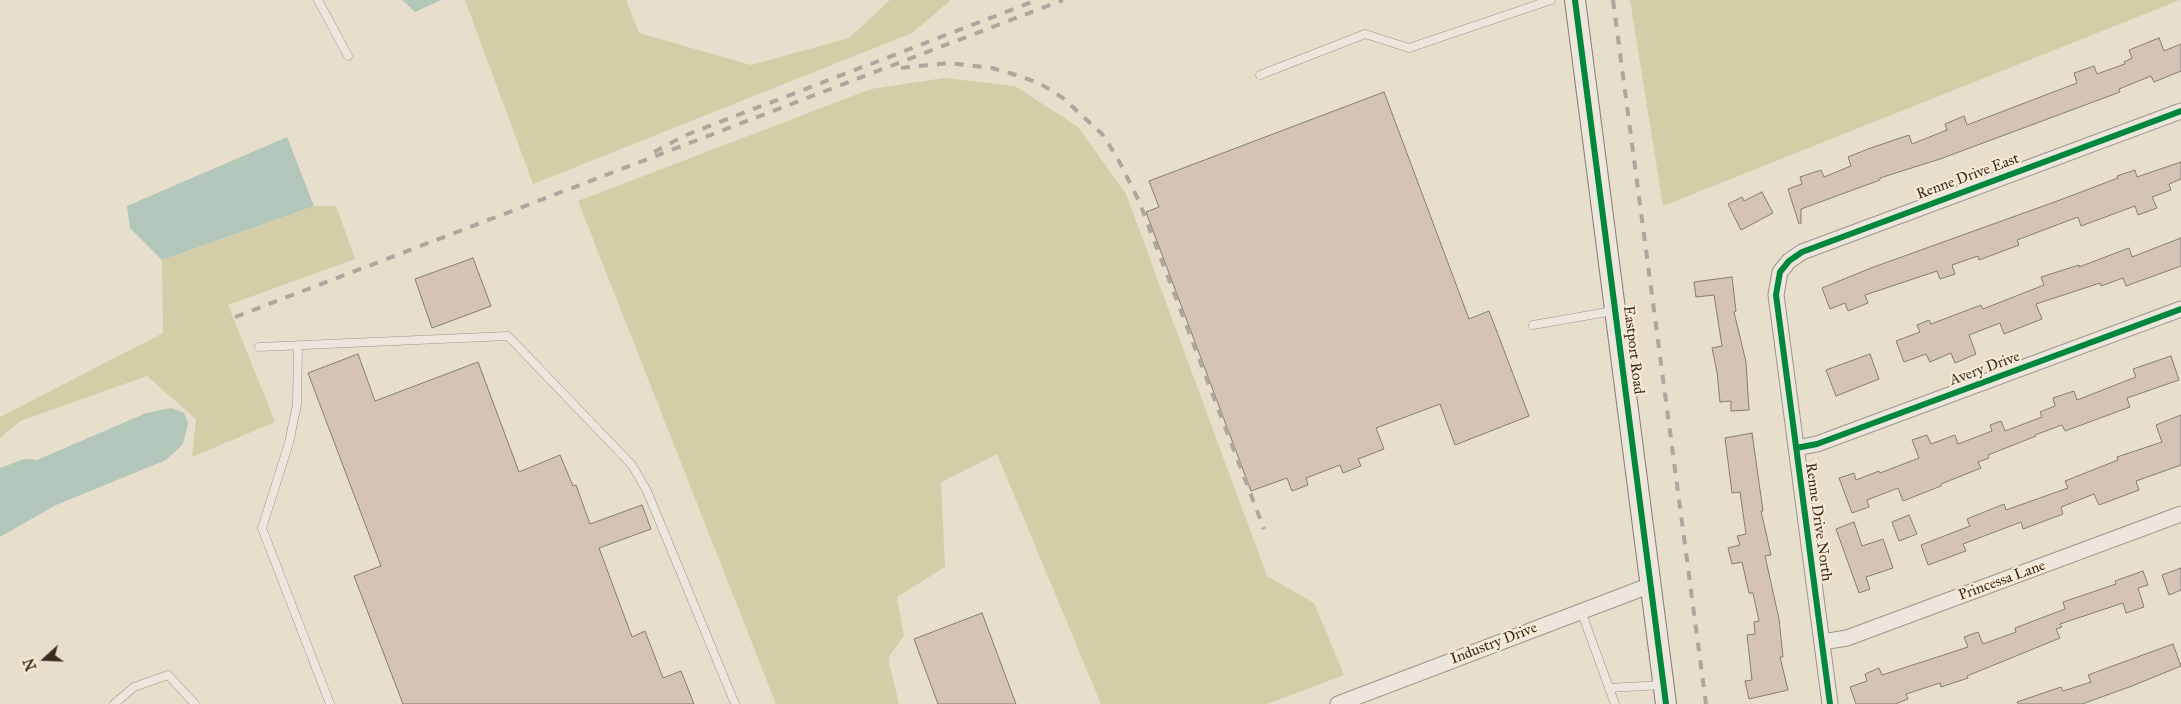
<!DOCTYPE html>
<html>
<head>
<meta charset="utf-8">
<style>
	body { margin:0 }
	#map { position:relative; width:2181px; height:704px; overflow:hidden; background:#e7decb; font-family:"IM FELL Great Primer",serif }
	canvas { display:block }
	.north { position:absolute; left:20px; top:634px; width:50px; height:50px; -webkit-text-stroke:4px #f8ecd5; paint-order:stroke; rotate:250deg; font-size:14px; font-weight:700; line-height:20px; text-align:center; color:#3c2a22 }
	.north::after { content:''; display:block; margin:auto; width:18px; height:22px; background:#3c2a22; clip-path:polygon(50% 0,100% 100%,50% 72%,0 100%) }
</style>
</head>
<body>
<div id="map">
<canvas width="2181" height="704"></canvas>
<div class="north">N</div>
</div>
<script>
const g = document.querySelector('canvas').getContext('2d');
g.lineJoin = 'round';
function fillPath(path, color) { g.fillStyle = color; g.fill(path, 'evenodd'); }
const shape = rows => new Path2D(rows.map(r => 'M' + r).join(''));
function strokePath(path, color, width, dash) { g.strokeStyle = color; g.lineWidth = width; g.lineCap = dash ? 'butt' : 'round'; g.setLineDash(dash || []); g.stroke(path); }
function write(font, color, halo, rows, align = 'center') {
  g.font = font + ' "IM FELL Great Primer",serif'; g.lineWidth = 4; g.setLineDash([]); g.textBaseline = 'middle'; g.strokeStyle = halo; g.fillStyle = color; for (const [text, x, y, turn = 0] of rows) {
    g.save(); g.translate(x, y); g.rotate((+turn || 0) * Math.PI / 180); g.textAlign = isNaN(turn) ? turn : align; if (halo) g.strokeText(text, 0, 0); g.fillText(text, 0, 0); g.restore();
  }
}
fillPath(shape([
	[465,0,626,0,639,33,751,65,849,38,890,0,951,0,912,33,533,184],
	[1630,0,2180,0,1663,206],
	[944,78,1015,86,1078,127,1126,194,1267,576,1314,603,1344,675,1267,704,1101,704,997,454,941,482,945,567,897,597,904,636,888,658,899,704,776,704,578,201,871,89],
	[314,206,336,206,355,259,228,305,275,422,192,457,196,419,147,376,20,421,0,438,0,417,163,333,162,260]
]), '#d4cea8');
fillPath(shape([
	[402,0,441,0,415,12],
	[287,137,314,206,162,260,130,228,127,206],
	[171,408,184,413,188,423,183,444,166,460,56,505,0,537,0,468,24,459,37,460,146,413]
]), '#b2c7ba');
const building = shape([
	[2159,38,2164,51,2181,44,2181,71,2154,82,2151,76,2119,89,2120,92,1940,159,1880,178,1880,180,1801,209,1801,223,1799,224,1788,189,1802,184,1800,177,1821,170,1824,177,1851,166,1848,157,1868,149,1909,135,1912,144,1947,130,1945,124,1964,116,1967,125,2077,83,2074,73,2094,66,2097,74,2125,64,2124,62,2132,58,2129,50,2159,38],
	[1384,92,1469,319,1489,311,1529,416,1455,445,1440,404,1376,428,1384,449,1358,459,1361,466,1343,473,1340,465,1306,478,1308,485,1292,491,1287,478,1251,491,1146,212,1159,207,1149,181,1384,92],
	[2181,162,2181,179,2169,184,2171,190,2152,197,2157,208,2138,215,2135,206,2081,226,2078,217,2017,240,2019,245,1979,260,1978,256,1952,265,1955,274,1940,279,1937,271,1865,295,1868,303,1848,311,1845,303,1830,309,1822,288,1871,268,2060,200,2118,178,2117,176,2135,170,2137,177,2181,162],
	[1762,192,1773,213,1741,230,1728,204,1742,197,1744,201,1762,192],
	[2181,238,2181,266,2126,286,2123,278,2101,286,2100,283,2036,304,2042,319,2004,334,2000,323,1969,335,1976,354,1955,363,1951,353,1930,362,1926,354,1904,362,1896,341,1920,332,1917,325,1929,320,1931,324,1981,305,1983,309,2044,285,2041,277,2079,265,2079,267,2129,248,2132,257,2181,238],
	[473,258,491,306,432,328,415,279,473,258],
	[1732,277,1736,311,1734,312,1746,362,1749,410,1731,411,1731,401,1720,402,1717,372,1712,348,1722,346,1714,295,1696,297,1694,282,1732,277],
	[358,354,375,401,478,362,519,472,560,455,573,486,576,485,590,524,642,505,651,529,599,548,632,637,645,631,663,678,681,671,694,704,403,704,354,576,381,566,308,373,358,354],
	[1870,354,1879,379,1836,396,1826,370,1870,354],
	[2171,356,2179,380,2127,398,2130,407,2065,431,2062,425,2035,435,2036,436,1988,455,1989,458,1978,462,1981,468,1941,484,1941,486,1903,501,1898,488,1867,500,1869,507,1852,513,1839,478,1854,473,1856,480,1879,471,1880,473,1919,458,1912,440,1927,435,1931,444,1955,435,1958,444,1992,431,1990,425,2001,421,2005,431,2042,417,2040,412,2055,406,2053,398,2074,391,2077,400,2136,377,2133,369,2171,356],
	[2181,415,2181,465,2136,481,2139,490,2099,505,2094,494,2061,507,2063,514,2023,529,2021,522,1963,544,1966,551,1928,565,1921,545,1970,526,1967,519,2004,504,2006,510,2068,488,2065,481,2118,460,2117,457,2162,442,2156,425,2181,415],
	[1752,433,1763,511,1761,511,1771,555,1765,556,1779,619,1783,657,1780,657,1788,690,1749,699,1745,681,1752,680,1747,635,1755,634,1754,622,1759,621,1753,593,1749,593,1742,562,1732,564,1728,548,1740,545,1737,536,1746,534,1740,492,1732,493,1725,438,1752,433],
	[1909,515,1917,534,1899,541,1892,522,1909,515],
	[1854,522,1862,546,1883,539,1893,568,1866,577,1870,589,1859,593,1836,529,1854,522],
	[2181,568,2181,590,2169,595,2162,575,2181,568],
	[2143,571,2148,585,2138,588,2144,607,2126,613,2123,603,2060,624,2062,627,2056,629,2060,638,1967,676,1968,678,1941,687,1940,683,1906,694,1908,699,1895,704,1856,704,1850,687,1867,681,1865,674,1879,668,1882,675,1968,647,1964,637,1978,632,1983,644,2016,632,2015,628,2065,609,2063,602,2116,584,2115,581,2143,571],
	[982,613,1016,704,938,704,914,639,982,613],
	[2173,644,2181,666,2132,686,2082,704,2018,704,2017,702,2061,687,2063,691,2091,682,2088,675,2173,644]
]);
fillPath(building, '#d5c3b6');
strokePath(building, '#857d72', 1);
const lane = shape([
	[318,0,348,56],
	[1260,75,1365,34,1409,48,1551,0],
	[1533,325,1613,311],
	[298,345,297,404,289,443,262,528,330,704],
	[259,347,508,336,632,465,647,491,735,704],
	[1581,611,1615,704],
	[1609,688,1662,685],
	[114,704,134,687,168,675,195,704]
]);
const street = shape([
	[1796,448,1817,444,2181,309],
	[1822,642,1847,638,2181,514],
	[1338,704,1651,585],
	[1830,704,1776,295,1780,272,1789,261,1802,252,2181,111]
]);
const secondary = shape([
	[1575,0,1666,704]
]);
strokePath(lane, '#9c958a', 9);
strokePath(street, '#9c958a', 17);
strokePath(secondary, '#857d72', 22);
strokePath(lane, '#ece6dd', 8);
strokePath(street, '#ece6dd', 15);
strokePath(secondary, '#ece6dd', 20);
strokePath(shape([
	[1613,0,1706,704],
	[901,68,948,63,992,68,1016,75,1039,83,1063,98,1102,134,1117,157,1139,201,1264,529],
	[654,152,686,135,1037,0],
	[235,317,1063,0]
]), '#ada79f', 4, [9, 9]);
strokePath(shape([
	[1575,0,1666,704],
	[1796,448,1817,444,2181,309],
	[1830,704,1776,295,1780,272,1789,261,1802,252,2181,111]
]), '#00873e', 6);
write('15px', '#3c2a22', '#f8ecd5', [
	["Renne Drive East",1968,177,-20],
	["Eastport Road",1633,350,83],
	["Avery Drive",1985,369,-20],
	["Renne Drive North",1818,522,82],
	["Princessa Lane",2002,581,-20],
	["Industry Drive",1494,644,-21]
]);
</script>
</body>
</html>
